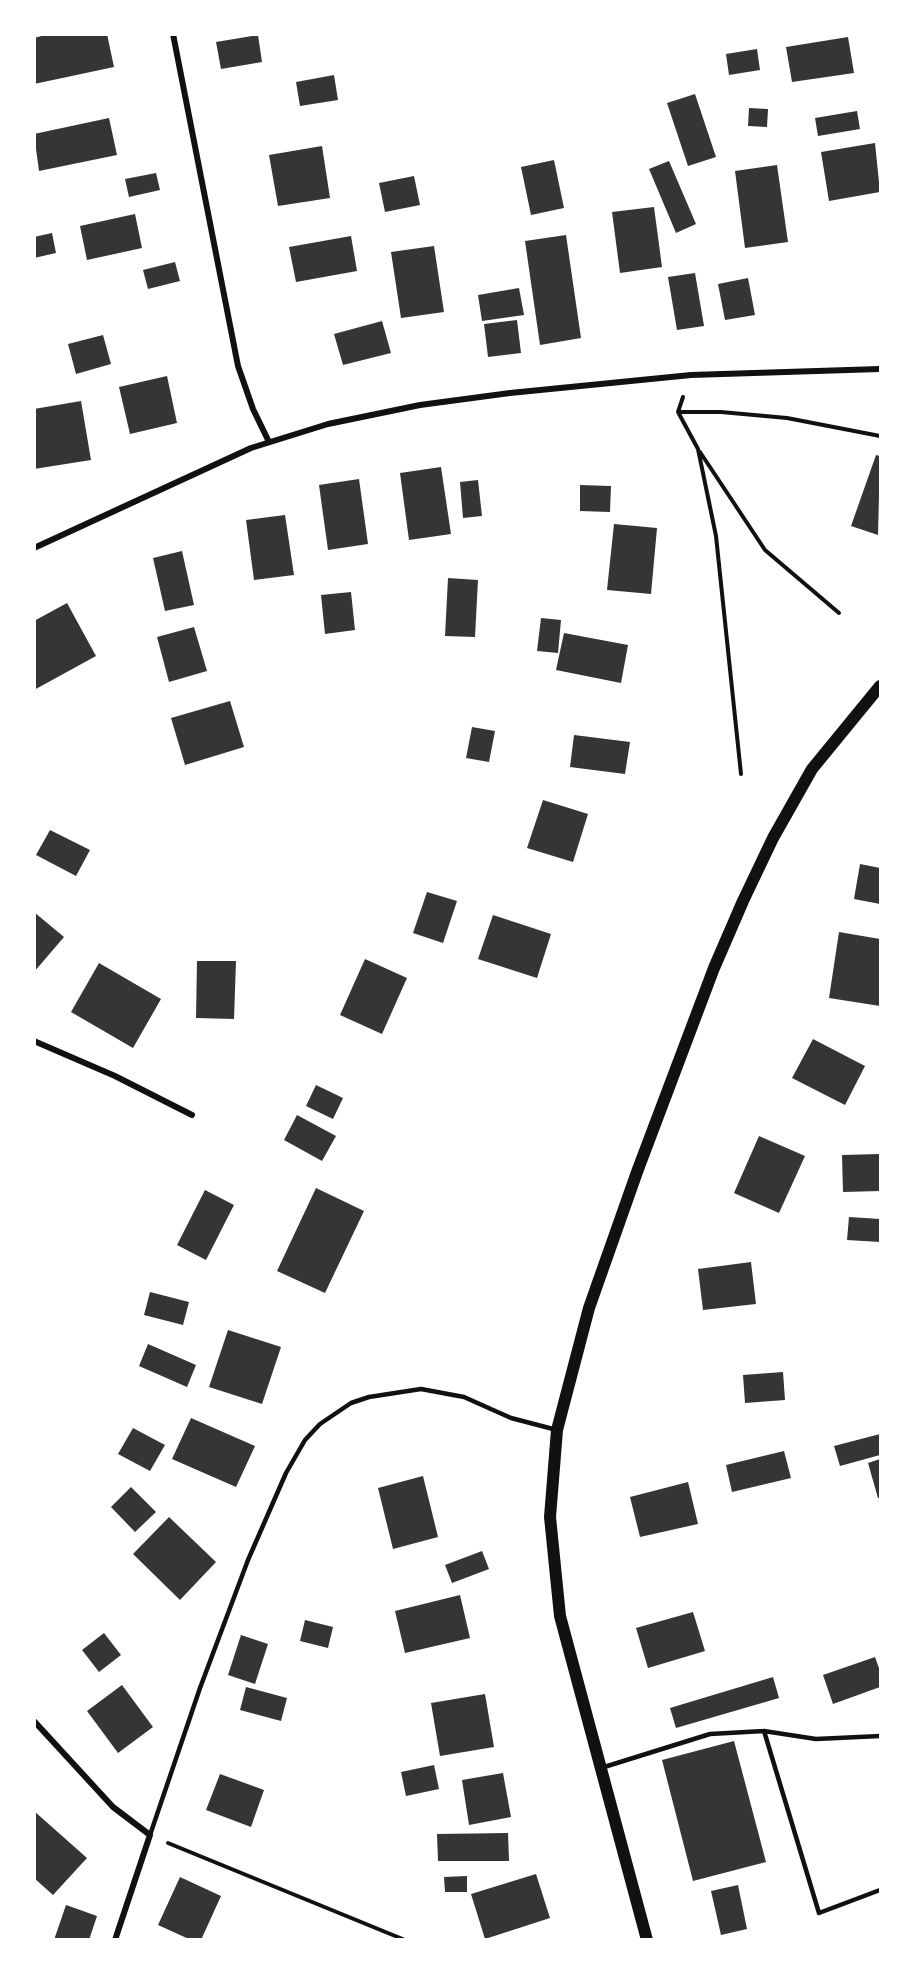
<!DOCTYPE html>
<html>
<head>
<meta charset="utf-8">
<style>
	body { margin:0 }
	#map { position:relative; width:915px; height:1974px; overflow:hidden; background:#fff; font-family:"Fira Sans Condensed",sans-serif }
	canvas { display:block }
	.frame { position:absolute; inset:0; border:36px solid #fff; pointer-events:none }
</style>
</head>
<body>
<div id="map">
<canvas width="915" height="1974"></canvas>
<div class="frame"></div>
</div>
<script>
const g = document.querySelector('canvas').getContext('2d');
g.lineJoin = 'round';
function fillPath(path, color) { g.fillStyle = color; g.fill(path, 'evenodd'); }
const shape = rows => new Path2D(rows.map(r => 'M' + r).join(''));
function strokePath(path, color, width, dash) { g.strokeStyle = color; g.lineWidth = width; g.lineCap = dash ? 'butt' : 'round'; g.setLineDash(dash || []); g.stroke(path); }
fillPath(shape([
	[49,34,107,34,114,67,34,84,34,38],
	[258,35,262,62,221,69,216,42],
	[848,37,854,73,792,82,786,47],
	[757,49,760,70,729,75,726,54],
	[334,75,338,100,300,106,296,82],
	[695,94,716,157,688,166,667,103],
	[749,108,768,109,767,127,748,126],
	[857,111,860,129,818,136,815,118],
	[109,118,117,155,39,171,34,134],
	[875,143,880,192,829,201,821,152],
	[322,146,330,198,278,206,269,155],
	[554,160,564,208,531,215,521,167],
	[669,161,696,224,676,233,649,169],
	[777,165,788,242,745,248,735,171],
	[156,173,160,190,129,197,125,179],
	[414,176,420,205,385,212,379,183],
	[654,207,662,267,620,273,612,212],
	[135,214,142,248,87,260,80,226],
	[52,233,56,253,34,258,34,237],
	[566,235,581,338,540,345,525,241],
	[351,236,357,271,296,282,289,247],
	[434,246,444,312,401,318,391,252],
	[175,262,180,281,148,289,143,270],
	[695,273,704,326,677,330,668,277],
	[748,278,755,315,725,320,718,284],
	[519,288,524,315,482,321,478,295],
	[517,320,521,353,488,357,484,324],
	[382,321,391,353,343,365,334,334],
	[103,335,111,364,76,374,68,344],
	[167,376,177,423,130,434,119,387],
	[81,401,91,460,34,469,34,409],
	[876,455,880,456,878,535,851,526],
	[441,467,451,534,409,540,400,473],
	[359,479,368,544,328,550,319,485],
	[478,480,482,516,463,518,460,482],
	[580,485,611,486,610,512,580,511],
	[285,515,294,575,254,580,246,520],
	[614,524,657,528,651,594,607,590],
	[182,551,194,605,165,611,153,558],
	[448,578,478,580,475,637,445,636],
	[351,592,355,630,325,634,321,595],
	[67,603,96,656,34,690,34,621],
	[541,618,561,620,558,653,537,651],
	[194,627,207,671,169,682,157,637],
	[564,633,628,645,621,683,556,670],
	[230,701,244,747,185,765,171,718],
	[472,727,495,731,489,762,466,758],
	[574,735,630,742,625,774,570,767],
	[543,800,588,814,573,862,527,848],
	[50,830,90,850,76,876,36,855],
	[860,864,880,868,880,904,854,899],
	[427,892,457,901,443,943,413,933],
	[34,912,64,937,34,972],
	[493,915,551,934,537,978,478,959],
	[839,932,880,939,880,1006,829,998],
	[365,959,407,978,382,1034,340,1015],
	[197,961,236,961,234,1019,196,1018],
	[99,963,161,999,133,1048,71,1012],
	[813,1039,865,1066,845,1105,792,1078],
	[316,1085,343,1098,333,1119,306,1106],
	[297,1115,336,1136,322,1161,284,1140],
	[759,1136,805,1156,779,1213,734,1193],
	[880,1154,880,1191,843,1192,842,1155],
	[316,1188,364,1211,325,1293,277,1271],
	[205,1190,234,1205,206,1260,177,1245],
	[849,1217,880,1219,880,1242,847,1240],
	[751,1262,756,1304,703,1310,698,1269],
	[150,1292,189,1302,183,1325,144,1315],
	[228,1330,281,1347,262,1404,209,1387],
	[148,1344,196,1365,187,1387,139,1366],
	[783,1372,785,1400,745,1403,743,1375],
	[191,1418,255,1446,236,1487,172,1459],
	[133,1428,165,1445,150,1471,118,1454],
	[880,1434,880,1455,840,1466,834,1446],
	[784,1451,791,1478,732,1492,726,1465],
	[880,1459,880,1498,878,1498,868,1463],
	[423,1476,438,1537,393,1549,378,1488],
	[688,1482,698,1524,640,1537,630,1497],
	[131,1487,156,1512,135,1532,111,1507],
	[169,1517,216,1562,180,1600,133,1554],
	[482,1551,489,1569,452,1583,445,1565],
	[460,1595,470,1638,405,1653,395,1611],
	[693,1612,705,1651,648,1668,636,1628],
	[305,1620,333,1627,328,1648,300,1641],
	[104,1633,121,1655,99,1672,82,1650],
	[241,1635,268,1644,255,1684,228,1675],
	[875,1657,880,1671,880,1687,833,1704,823,1675],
	[773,1677,779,1698,676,1728,670,1708],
	[122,1685,153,1727,118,1753,87,1711],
	[246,1687,287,1698,281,1721,240,1710],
	[485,1694,494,1747,440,1756,431,1703],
	[734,1741,766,1862,693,1881,662,1760],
	[434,1765,439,1789,406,1796,401,1772],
	[503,1773,511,1817,469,1825,462,1780],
	[220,1774,264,1790,251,1827,206,1810],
	[34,1811,87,1858,53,1895,34,1878],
	[508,1833,509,1861,438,1861,437,1834],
	[536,1874,550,1918,485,1939,471,1894],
	[467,1876,467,1892,445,1892,444,1877],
	[180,1877,221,1896,201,1940,191,1940,158,1925],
	[738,1885,747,1929,721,1935,711,1891],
	[66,1905,97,1916,89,1940,54,1940]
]), '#353535');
strokePath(shape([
	[683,397,678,412,698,449,716,536,741,774],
	[678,412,721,412,787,418,880,436],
	[700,452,765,550,839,613],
	[168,1843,405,1940]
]), '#111', 4);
strokePath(shape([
	[764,1731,819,1913,880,1890],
	[601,1768,710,1734,764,1731,816,1739,880,1736],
	[150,1835,200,1688,248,1560,286,1473,305,1440,320,1424,351,1403,369,1397,421,1389,464,1397,511,1418,557,1430]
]), '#111', 4.5);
strokePath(shape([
	[173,34,238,366,253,409,269,442],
	[34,548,251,448,328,424,420,405,510,393,691,375,880,369],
	[34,1041,115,1076,192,1115],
	[34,1721,113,1807,150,1835,115,1940]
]), '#111', 6);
strokePath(shape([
	[647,1940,560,1616,550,1517,557,1430,589,1308,637,1172,714,968,743,901,773,838,812,769,880,686]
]), '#111', 12);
</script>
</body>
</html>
